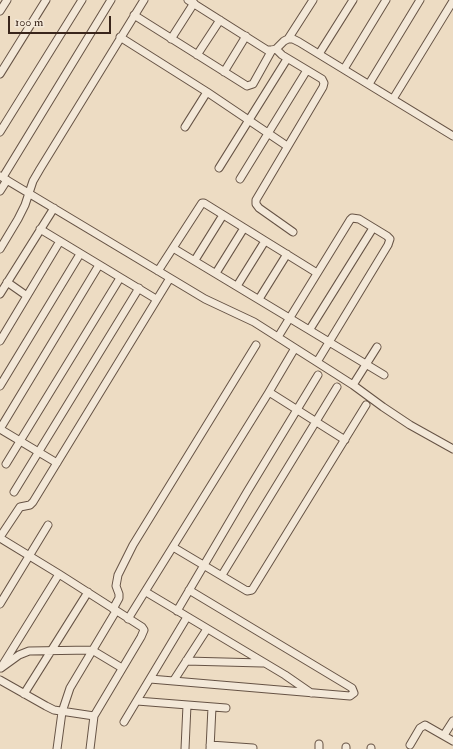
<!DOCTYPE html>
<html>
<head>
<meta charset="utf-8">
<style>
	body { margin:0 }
	#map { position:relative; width:453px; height:749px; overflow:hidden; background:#eddcc3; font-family:"IM FELL Double Pica",serif }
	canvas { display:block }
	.scale { position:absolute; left:8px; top:16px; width:103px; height:18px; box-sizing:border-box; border:2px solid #39251b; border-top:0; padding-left:5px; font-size:12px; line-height:14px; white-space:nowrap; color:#39251b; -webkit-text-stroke:3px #f3e8d8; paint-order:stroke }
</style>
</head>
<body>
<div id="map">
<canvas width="453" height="749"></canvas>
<div class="scale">100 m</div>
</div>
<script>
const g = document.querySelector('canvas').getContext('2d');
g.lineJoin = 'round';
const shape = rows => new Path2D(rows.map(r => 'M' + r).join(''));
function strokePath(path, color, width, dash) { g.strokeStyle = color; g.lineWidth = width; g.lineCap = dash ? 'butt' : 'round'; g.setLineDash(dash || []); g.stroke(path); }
const minor = shape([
	[188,0,267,50,272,50,276,49,284,41,288,39,293,39,299,42,453,136],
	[0,11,7,0],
	[134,15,247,86,253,84,272,50],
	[120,37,207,92,287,146],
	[171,39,194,3],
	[288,39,313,0],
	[276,49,282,55,322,79,324,83,323,87,256,200,256,204,259,208,293,232],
	[319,54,353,0],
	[197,55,220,20],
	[344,69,386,0],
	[224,72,246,36],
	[0,74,46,0],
	[369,84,420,0],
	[393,99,453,1],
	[185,127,207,92],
	[0,132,82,0],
	[219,168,287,59],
	[0,176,205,299,254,322,353,385,383,407,410,425,453,449],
	[3,177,111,0],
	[240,179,307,70],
	[0,191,7,180],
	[40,229,156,299],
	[173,248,384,375],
	[0,249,18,219,25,205,33,181,40,169,144,0],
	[195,260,223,215],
	[158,271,202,203,204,203,317,273],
	[216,273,244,228],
	[7,282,27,296],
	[237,286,265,241],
	[0,294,54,208],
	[259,299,287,254],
	[310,329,373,228],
	[278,337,350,220,352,218,359,219,387,236,390,239,388,245,317,362],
	[0,341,60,241],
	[295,348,269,392,345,440],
	[353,385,377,347],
	[0,386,80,254],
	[0,429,99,265],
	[0,429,57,463],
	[6,464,120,278],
	[14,492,139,288],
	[0,537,20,507,30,505,33,502,170,278],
	[0,538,59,574,142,627,144,630,141,637,94,716,90,749],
	[173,547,247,591,252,590,366,405],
	[222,575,337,387],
	[146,592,285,675,311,693],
	[0,604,48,525],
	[113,609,119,598,119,594,116,586,118,575,133,545,256,345],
	[177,611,247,492,318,375],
	[128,619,269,392],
	[186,661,262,663],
	[2,666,59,574],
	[1,668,19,655,29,651,92,650,122,668],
	[150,679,350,696,354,693,352,688,189,590],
	[0,680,46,706,54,710,94,716],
	[174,680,207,629],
	[24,694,88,592],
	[137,701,226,708],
	[124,722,187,617],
	[444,735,453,721],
	[210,745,253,748],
	[410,745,420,728,425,725,453,741],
	[57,749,62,712,70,688,116,611],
	[185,749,187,705],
	[210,749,212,707],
	[319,749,319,744],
	[346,749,346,747],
	[371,749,371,748]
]);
strokePath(minor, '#665345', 9);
strokePath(minor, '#f3e8d8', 7);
</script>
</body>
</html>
